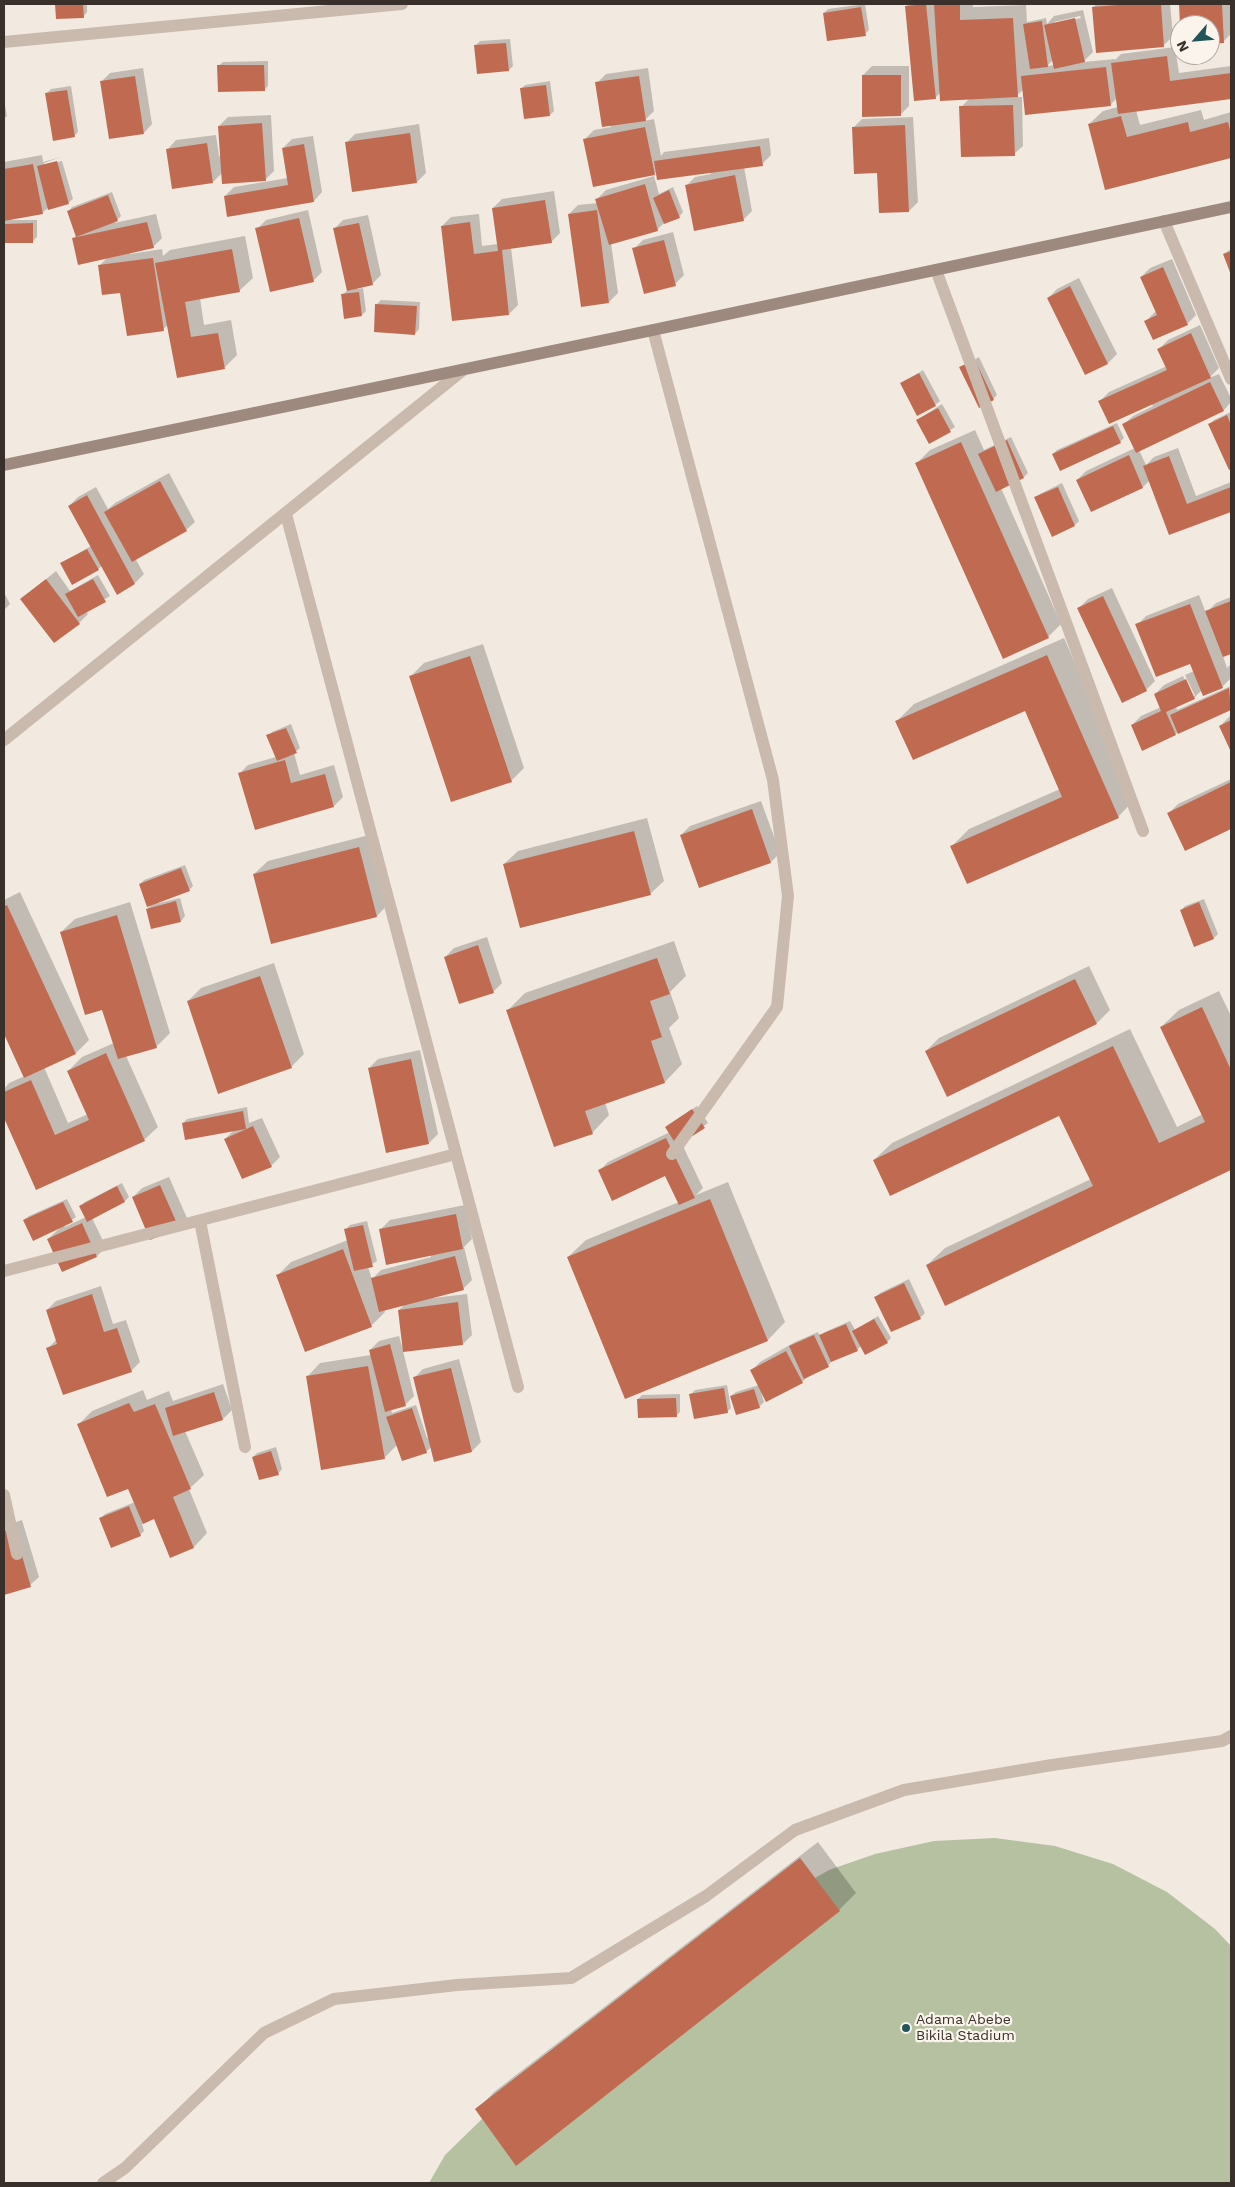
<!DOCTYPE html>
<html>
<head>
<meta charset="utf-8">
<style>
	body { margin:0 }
	#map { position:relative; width:1235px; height:2187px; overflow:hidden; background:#f2eae1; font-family:"Work Sans",sans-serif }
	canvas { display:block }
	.frame { position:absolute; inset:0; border:5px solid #392f2b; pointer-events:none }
	.north { position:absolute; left:1170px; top:15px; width:50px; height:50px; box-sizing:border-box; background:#faf4ed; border:1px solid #ada59f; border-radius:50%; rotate:243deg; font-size:14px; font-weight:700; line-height:20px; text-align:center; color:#392f2b }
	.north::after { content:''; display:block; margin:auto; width:18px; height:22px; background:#225559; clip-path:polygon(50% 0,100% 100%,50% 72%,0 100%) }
</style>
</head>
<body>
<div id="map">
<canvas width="1235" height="2187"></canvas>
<div class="frame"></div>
<div class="north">N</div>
</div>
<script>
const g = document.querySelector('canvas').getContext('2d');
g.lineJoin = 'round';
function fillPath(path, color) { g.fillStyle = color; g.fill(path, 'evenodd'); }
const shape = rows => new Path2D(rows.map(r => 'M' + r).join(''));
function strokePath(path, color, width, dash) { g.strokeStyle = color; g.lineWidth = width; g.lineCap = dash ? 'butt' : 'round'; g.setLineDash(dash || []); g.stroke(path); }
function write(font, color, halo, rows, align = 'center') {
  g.font = font + ' "Work Sans",sans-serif'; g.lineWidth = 4.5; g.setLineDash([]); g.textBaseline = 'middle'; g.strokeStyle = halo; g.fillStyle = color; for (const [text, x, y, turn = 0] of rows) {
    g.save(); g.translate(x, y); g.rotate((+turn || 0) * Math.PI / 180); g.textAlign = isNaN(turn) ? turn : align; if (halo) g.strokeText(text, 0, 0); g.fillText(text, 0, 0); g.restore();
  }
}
fillPath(shape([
	[995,1838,1055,1846,1113,1864,1167,1892,1215,1929,1231,1946,1231,2183,429,2183,445,2155,482,2119,475,2109,800,1858,815,1878,829,1870,875,1854,934,1841]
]), '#b6c1a1');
fillPath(shape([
	[56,4,87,4,87,12,83,17,57,17],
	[865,4,869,30,865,34,824,13,828,9],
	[909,4,973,4,973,7,1026,5,1027,22,1046,18,1047,24,1054,16,1083,10,1093,52,1083,62,1115,59,1115,60,1121,54,1175,47,1179,73,1231,66,1231,98,1136,110,1140,125,1201,110,1204,120,1231,112,1231,156,1106,188,1089,124,1103,111,1118,107,1117,98,1110,105,1024,89,1015,97,1022,97,1023,146,1014,154,961,107,970,98,941,92,935,98,906,7],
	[1080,16,1081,18,1054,24,1054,22],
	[1053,60,1055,65,1047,66],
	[1097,4,1170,4,1173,36,1164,45,1093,7],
	[1180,4,1231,4,1231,34,1223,42,1210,43,1210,25,1181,25],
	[510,39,513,66,509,70,476,45,480,41],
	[268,61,268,86,264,90,218,66,223,62],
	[872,66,909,66,909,106,900,115,863,75],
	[143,68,152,124,144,133,101,82,110,73],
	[648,68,654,111,644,121,654,119,661,156,664,152,769,138,771,155,762,164,744,167,752,211,743,220,686,186,695,177,711,174,711,172,657,171,654,174,585,139,594,130,611,127,597,83,606,74],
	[550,81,554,111,550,115,521,89,525,85],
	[71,86,78,132,74,136,47,93,51,89],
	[4,100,7,116,4,119],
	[271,115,274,171,265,180,222,173,213,182,173,188,168,149,176,140,216,135,219,156,221,156,219,126,228,117],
	[913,117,918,202,909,211,878,172,853,128,862,119],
	[419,124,426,173,417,182,346,143,355,134],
	[313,136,322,192,314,201,225,196,234,187,288,178,283,148,292,139],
	[42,155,43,162,61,157,44,163,44,165,62,161,73,199,68,203,49,207,42,213,12,219,12,220,37,220,37,237,33,241,4,242,4,162],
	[654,176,659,194,673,187,683,212,679,217,664,223,657,230,611,243,618,293,609,302,569,214,578,205,598,203,597,199,606,190],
	[554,191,560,233,551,242,511,248,518,305,509,314,442,226,451,217,479,214,482,246,498,244,493,208,502,199],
	[112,192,121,216,114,223,156,214,162,238,153,247,130,252,130,254,162,249,163,256,170,250,245,236,253,278,239,291,200,298,204,325,231,320,237,355,224,368,168,325,163,329,122,291,99,266,108,257,73,239,77,235,68,212,72,207],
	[308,210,322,272,313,281,257,229,266,220],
	[368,215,381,275,372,284,357,287,358,289,363,288,366,311,362,315,342,295,348,290,334,229,343,220],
	[673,232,684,275,675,284,634,249,643,240],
	[1231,249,1231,272,1224,254],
	[1172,259,1196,315,1187,324,1146,321,1156,311,1141,277,1150,268],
	[1079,278,1117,354,1108,363,1085,374,1048,298,1057,289],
	[381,300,420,302,419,329,415,334,377,304],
	[1200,325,1219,368,1209,378,1219,374,1231,398,1231,402,1224,410,1139,450,1146,465,1154,457,1178,448,1196,496,1231,482,1231,511,1170,533,1150,480,1143,487,1092,511,1077,480,1086,471,1135,448,1124,424,1133,416,1153,406,1152,404,1100,401,1109,392,1167,366,1159,349,1168,340],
	[979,357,997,395,993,399,961,368],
	[923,370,940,401,935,405,902,384],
	[942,404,955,427,930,443,917,420],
	[1231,412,1231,468,1230,468,1210,424,1214,420],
	[1117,423,1124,438,1120,442,1053,454,1057,450],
	[975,430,984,450,1011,437,1028,473,1024,477,1001,488,1061,624,1048,637,917,463,930,450],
	[169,473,195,522,186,530,135,558,144,574,135,583,102,566,98,569,62,563,91,546,69,506,78,497,96,487,108,509,115,503],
	[1062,483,1079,521,1075,525,1052,535,1036,498,1040,494],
	[56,571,70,591,98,575,110,596,86,611,88,614,79,623,54,641,22,599],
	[1112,588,1155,681,1146,690,1079,608,1088,599],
	[4,592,10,604,4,610],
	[1199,595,1206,613,1216,603,1231,597,1231,653,1223,656,1227,668,1231,664,1231,678,1222,687,1202,690,1194,698,1176,706,1177,710,1231,686,1231,709,1175,734,1132,725,1141,716,1161,707,1155,694,1164,685,1183,676,1192,696,1195,696,1185,675,1194,671,1191,663,1137,625,1146,616],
	[1064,638,1135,799,1118,817,952,846,969,829,1060,789,1025,709,897,721,914,704],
	[483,644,524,768,511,781,411,676,424,663],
	[1231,715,1231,749,1220,726],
	[291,724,300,748,294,753,300,775,334,765,343,797,334,806,256,828,239,774,248,765,276,757,268,736,272,732],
	[1231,779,1231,827,1185,849,1169,813,1178,804],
	[761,801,780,853,771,862,700,887,681,835,690,826],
	[647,818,664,881,650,894,504,864,518,851],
	[373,834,390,902,377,916,272,942,254,874,268,861],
	[185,865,193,886,189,890,158,901,159,903,180,898,185,916,181,921,147,909,153,903,140,884,144,880],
	[20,892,89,1040,76,1053,44,1067,68,1123,88,1114,68,1071,82,1057,114,1043,103,1008,61,932,75,919,130,902,170,1033,156,1047,126,1056,158,1127,144,1140,37,1188,4,1115,4,1089,9,1083,25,1076,4,1031,4,900],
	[1204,899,1218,934,1214,938,1195,946,1181,911,1185,906],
	[487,937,502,983,493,992,445,957,454,948],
	[674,941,686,976,670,992,679,1018,669,1028,682,1064,665,1082,605,1102,609,1115,592,1133,508,1010,525,993],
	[274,963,304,1054,291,1067,188,1001,201,988],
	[1089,966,1110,1010,1097,1023,926,1051,939,1038],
	[1219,991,1231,1016,1231,1169,946,1305,927,1265,945,1248,1091,1179,1060,1114,874,1160,892,1143,1130,1029,1177,1127,1203,1114,1161,1027,1179,1010],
	[420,1050,438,1134,429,1143,387,1151,369,1068,378,1059],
	[697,1106,708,1123,681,1142,703,1188,696,1195,728,1182,785,1322,768,1340,626,1397,568,1257,586,1240,679,1202,666,1175,599,1171,608,1162,670,1132,666,1127],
	[247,1107,249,1123,262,1118,280,1157,271,1166,225,1139,235,1129,183,1123,187,1119],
	[169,1177,187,1218,178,1226,133,1197,142,1188],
	[122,1183,129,1197,125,1201,92,1218,106,1247,97,1256,63,1271,48,1239,62,1226,24,1220,29,1216,67,1199,76,1217,64,1225,65,1227,86,1217,81,1206,85,1202],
	[465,1205,472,1239,464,1247,472,1280,463,1289,433,1297,433,1298,467,1294,472,1335,463,1344,403,1351,414,1396,405,1405,391,1409,392,1413,416,1405,427,1438,429,1437,414,1378,423,1369,459,1359,481,1442,472,1451,432,1446,426,1452,397,1445,384,1458,307,1377,320,1363,371,1355,370,1350,379,1341,399,1336,403,1350,404,1350,399,1310,406,1303,384,1309,385,1312,371,1326,278,1275,291,1262,348,1240,346,1229,350,1225,367,1221,377,1261,368,1267,372,1279,381,1270,431,1257,431,1255,381,1229,390,1220],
	[909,1279,925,1313,920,1318,892,1331,876,1297,880,1293],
	[101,1286,113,1324,126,1320,140,1362,131,1371,48,1348,57,1339,47,1310,56,1301],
	[878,1316,891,1338,887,1342,861,1346,857,1350,832,1361,828,1366,809,1375,802,1382,766,1401,761,1392,764,1402,759,1407,731,1396,736,1392,759,1385,751,1371,760,1362,795,1342,818,1332,820,1336,825,1332,850,1321,855,1330],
	[223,1384,232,1410,223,1419,185,1431,204,1475,189,1489,207,1533,194,1547,170,1556,155,1518,142,1524,144,1531,140,1535,101,1518,105,1514,135,1502,129,1487,79,1424,92,1411,143,1390,147,1400,169,1391,173,1401],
	[727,1385,731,1408,727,1412,691,1394,695,1390],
	[680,1394,680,1412,676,1416,638,1399,642,1395],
	[276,1447,282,1469,278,1474,253,1457,257,1453],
	[22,1520,39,1577,30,1585,4,1593,4,1526],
	[818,1842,856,1893,839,1910,477,2110,494,2092]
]), '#0003');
fillPath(shape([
	[55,4,83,4,84,18,56,19],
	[926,4,936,99,914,101,905,6],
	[934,4,960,4,960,20,1013,18,1018,97,940,101],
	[1130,4,1161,4,1164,47,1096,53,1092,7],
	[1179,4,1222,4,1224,43,1210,44,1210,25,1180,25],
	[861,7,866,36,827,41,823,13],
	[1075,18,1085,62,1054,69,1044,25],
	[1042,21,1048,67,1030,69,1023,24],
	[506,43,509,71,477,74,474,45],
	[1167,56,1170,81,1231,73,1231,99,1118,114,1111,63],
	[217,65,264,65,265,91,218,92],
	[1106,67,1111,106,1025,115,1021,76],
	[862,75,901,75,901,116,862,117],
	[135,76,144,134,109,139,100,81],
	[639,76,646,121,602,127,595,82],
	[546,85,550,116,524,119,520,88],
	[67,90,75,137,53,141,45,93],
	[1013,105,1015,156,961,157,959,106],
	[1121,116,1127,137,1188,122,1190,132,1228,122,1231,134,1231,158,1105,190,1088,124],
	[262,123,266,181,222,184,218,126],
	[905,125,909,212,879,213,877,173,854,174,852,127],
	[645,127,655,175,593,187,583,139],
	[410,133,417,183,352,192,345,142],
	[207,143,213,183,172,189,166,149],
	[304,144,314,202,227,217,224,196,288,185,282,148],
	[760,146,763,166,657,180,654,161],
	[57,161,69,204,48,210,37,166],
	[33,164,43,214,4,221,4,169],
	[735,175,744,221,694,231,685,185],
	[645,184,658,231,609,245,595,199],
	[669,190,680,218,664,224,653,198],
	[108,195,118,221,76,237,67,211],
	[545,200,552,243,502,250,509,315,452,321,441,226,470,222,474,254,498,251,492,208],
	[597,210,609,303,581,307,568,214],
	[299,218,314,282,270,292,255,228],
	[147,222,154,248,78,265,72,238],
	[33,223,33,243,4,243,4,224],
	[359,223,373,285,347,291,333,228],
	[664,240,676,286,644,294,632,248],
	[232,249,240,292,185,302,191,337,218,333,225,369,177,378,155,263],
	[1231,251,1231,275,1223,254],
	[153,258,164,331,127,336,120,293,102,295,98,265],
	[1163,267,1188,325,1153,340,1144,321,1157,315,1140,277],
	[1070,286,1108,364,1085,375,1047,298],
	[359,292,362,316,344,319,341,294],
	[375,304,417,306,415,335,374,332],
	[1191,333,1211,378,1109,424,1098,401,1167,370,1157,349],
	[975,360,994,400,979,408,959,367],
	[919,373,936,406,917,416,900,383],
	[1210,382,1224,411,1136,453,1122,424],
	[938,408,951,432,929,444,916,420],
	[1227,415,1231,425,1231,469,1229,470,1208,424],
	[1113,426,1121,443,1060,471,1052,454],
	[1007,440,1024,478,996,492,978,454],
	[961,442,1049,638,1003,659,915,463],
	[1129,455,1143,488,1091,512,1076,480],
	[1169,456,1187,504,1231,487,1231,512,1169,535,1143,466],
	[160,481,187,531,132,562,104,512],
	[1058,487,1075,526,1052,537,1034,497],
	[87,495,135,584,117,595,68,506],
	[87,549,99,570,72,585,60,563],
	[46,579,80,624,54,643,20,599],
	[93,579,106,602,78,617,65,594],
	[1103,596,1147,691,1122,703,1077,608],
	[1231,601,1231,654,1223,657,1205,611],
	[1190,604,1223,688,1203,696,1190,664,1156,677,1135,624],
	[1047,655,1119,818,967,884,950,846,1062,797,1025,711,913,760,895,721],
	[470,656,512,782,451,802,409,676],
	[1186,679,1195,699,1166,712,1176,735,1142,751,1131,725,1161,711,1154,694],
	[1229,688,1231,710,1178,734,1170,715],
	[1231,720,1231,752,1219,726],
	[286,728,297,753,277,761,266,735],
	[285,760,291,783,325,774,334,807,255,830,238,773],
	[1231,782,1231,829,1185,851,1167,813],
	[752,809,771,863,699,888,680,835],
	[634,831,651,895,520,928,503,864],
	[359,847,377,917,271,944,253,874],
	[181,868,190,891,147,907,139,884],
	[176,901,181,922,151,929,146,909],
	[1199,902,1214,939,1194,947,1180,910],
	[7,905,76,1054,24,1078,4,1034,4,906],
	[117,915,157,1048,118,1059,102,1010,85,1015,60,932],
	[478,945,494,993,459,1004,444,957],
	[657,958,670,994,650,1001,662,1037,651,1041,665,1083,585,1111,593,1134,554,1147,506,1010],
	[260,976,292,1068,218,1094,187,1001],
	[1075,979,1097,1024,947,1097,925,1051],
	[1202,1007,1231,1070,1231,1170,945,1306,926,1265,1093,1186,1059,1116,890,1196,873,1160,1113,1046,1159,1143,1205,1122,1160,1027],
	[106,1053,145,1141,36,1190,4,1118,4,1092,31,1080,55,1135,89,1120,67,1071],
	[411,1059,429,1144,386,1153,368,1068],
	[692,1109,705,1128,677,1146,665,1127],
	[243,1111,246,1129,185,1140,182,1123],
	[253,1126,272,1167,242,1179,224,1139],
	[666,1138,695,1198,679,1205,665,1176,612,1201,598,1170],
	[160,1185,179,1228,150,1240,132,1197],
	[117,1186,125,1202,87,1222,79,1206],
	[710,1199,768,1341,625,1399,567,1257],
	[63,1202,73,1222,33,1241,23,1220],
	[456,1214,463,1249,386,1265,379,1229],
	[82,1223,97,1257,62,1272,47,1239],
	[363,1225,373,1267,354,1271,344,1229],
	[343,1249,372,1327,305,1352,276,1275],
	[455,1256,464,1290,379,1312,371,1278],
	[904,1283,921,1319,891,1332,874,1297],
	[92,1294,104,1332,117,1328,132,1372,63,1395,46,1348,57,1344,46,1310],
	[458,1302,463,1345,403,1352,398,1310],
	[874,1319,888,1343,865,1355,852,1331],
	[846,1324,858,1351,831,1362,819,1335],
	[814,1335,829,1367,804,1379,789,1346],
	[390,1344,406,1406,385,1412,369,1350],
	[786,1351,803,1383,766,1402,750,1370],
	[368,1366,385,1459,321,1470,306,1376],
	[451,1368,472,1452,434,1462,413,1377],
	[724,1388,728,1413,694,1419,689,1394],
	[754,1389,760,1408,736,1415,730,1396],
	[214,1392,223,1420,173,1436,165,1408],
	[676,1398,677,1417,638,1418,637,1399],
	[129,1403,134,1412,155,1404,191,1489,173,1497,194,1548,170,1558,154,1519,143,1524,128,1489,107,1497,77,1424],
	[412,1408,427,1453,402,1461,386,1417],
	[271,1451,279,1475,259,1480,252,1457],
	[129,1506,141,1536,111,1548,99,1518],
	[14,1528,31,1587,4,1595,4,1531],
	[800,1858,840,1911,516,2166,475,2109]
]), '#c06b51');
strokePath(shape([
	[4,42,402,4],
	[1164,221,1231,379],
	[936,270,1143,831],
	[653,330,773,780,788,896,777,1007,672,1154],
	[286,514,518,1387],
	[4,740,463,370],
	[200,1221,245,1447],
	[4,1271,456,1154],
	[4,1495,17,1554],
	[103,2183,125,2168,264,2033,334,1999,457,1985,571,1978,706,1896,795,1830,904,1790,1052,1765,1222,1741,1231,1736]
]), '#cabaad', 12);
strokePath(shape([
	[4,465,653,330,1231,207]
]), '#9e897e', 12);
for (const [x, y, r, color] of [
	[906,2028,5,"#225559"]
]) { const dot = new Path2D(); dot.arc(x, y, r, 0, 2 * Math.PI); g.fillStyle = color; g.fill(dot); strokePath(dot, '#faf4ed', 2); }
write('14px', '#392f2b', '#faf4ed', [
	["Adama Abebe",916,2020],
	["Bikila Stadium",916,2036]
], 'left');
</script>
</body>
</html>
